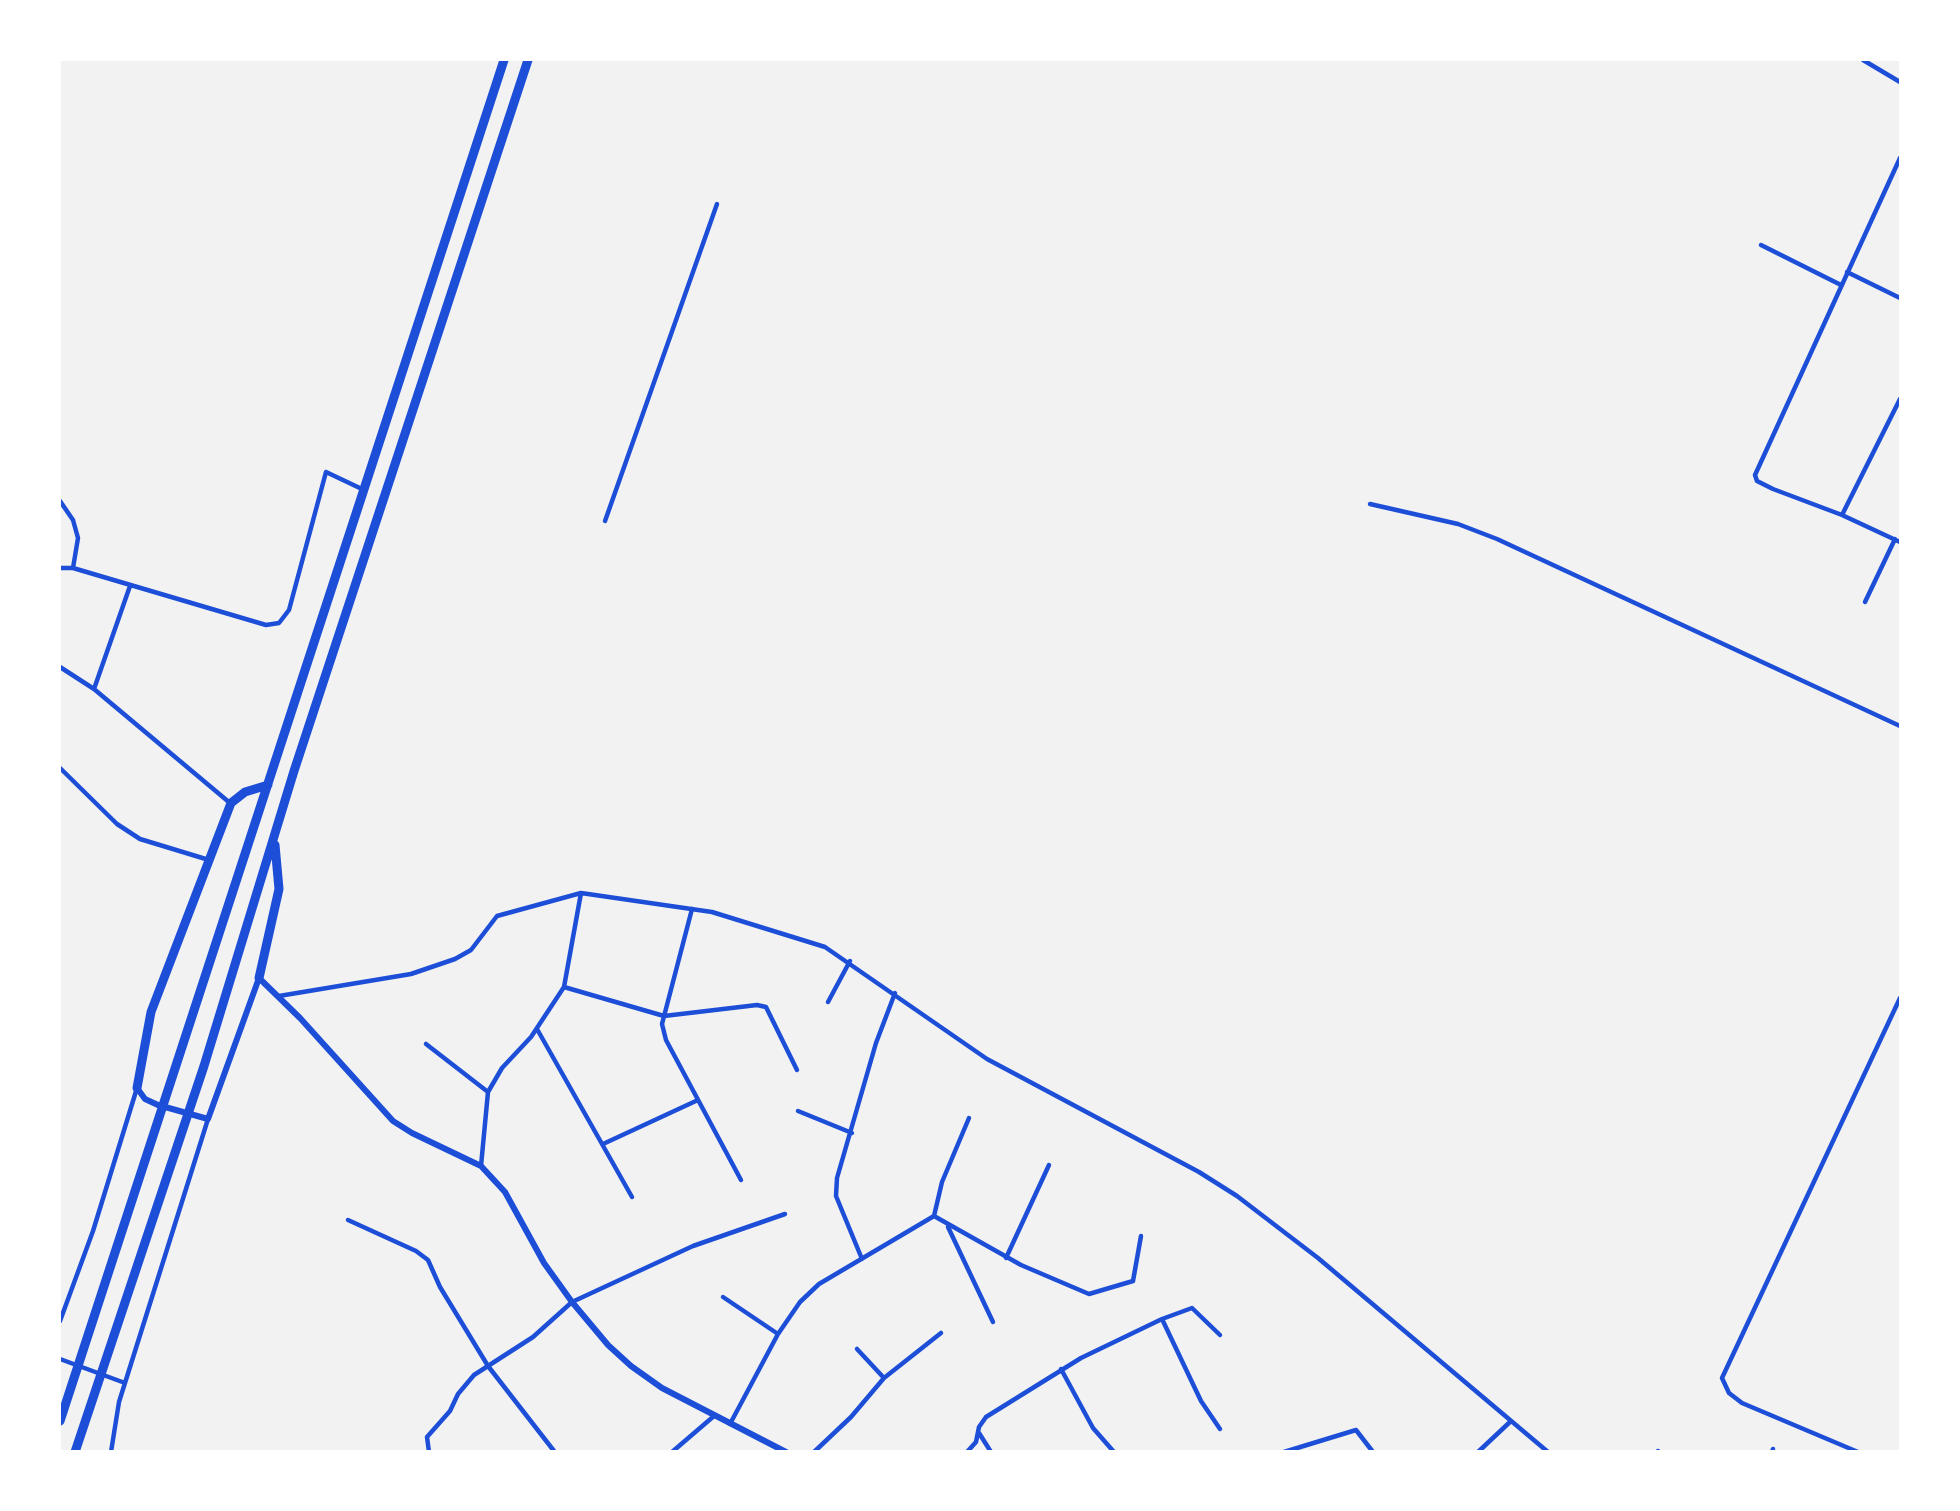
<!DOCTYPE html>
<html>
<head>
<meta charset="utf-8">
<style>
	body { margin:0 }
	#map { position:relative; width:1960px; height:1511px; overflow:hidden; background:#f2f2f2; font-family:Commissioner,sans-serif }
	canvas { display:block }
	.frame { position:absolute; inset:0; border:61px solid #fff; pointer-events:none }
</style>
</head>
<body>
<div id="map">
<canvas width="1960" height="1511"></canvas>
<div class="frame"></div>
</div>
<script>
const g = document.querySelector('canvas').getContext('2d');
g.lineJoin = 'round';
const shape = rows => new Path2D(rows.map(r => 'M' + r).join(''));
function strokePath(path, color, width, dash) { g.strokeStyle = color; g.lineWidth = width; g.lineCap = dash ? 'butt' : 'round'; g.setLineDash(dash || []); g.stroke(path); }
strokePath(shape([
	[1863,60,1900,82],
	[1900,158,1755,475,1757,481,1773,489,1842,515,1900,542],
	[1761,245,1841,285],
	[1847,272,1900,298],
	[60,501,73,520,78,538,73,568],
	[1370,504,1458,524,1497,539,1900,726],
	[1842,515,1900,399],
	[605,521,717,204],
	[60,568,73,568,266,625,279,623,289,610,326,472,364,490],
	[1865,602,1895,539],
	[60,667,94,689,230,803],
	[94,689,130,586],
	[60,768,117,824,140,839,209,860],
	[692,909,662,1024,666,1040,741,1180],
	[564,987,664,1016,757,1005,766,1007,797,1070],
	[279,996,411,974,455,959,471,950,497,916,581,893,712,912,825,947,987,1059,1199,1172,1237,1196,1318,1258,1548,1452],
	[828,1002,850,961],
	[537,1029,632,1197],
	[426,1044,488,1092],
	[798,1111,852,1133],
	[603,1144,698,1100],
	[481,1166,488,1092,502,1068,531,1037,564,987,581,893],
	[934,1216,1021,1265,1089,1294,1133,1281,1141,1236],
	[348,1220,416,1251,428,1260,440,1287,488,1366,554,1451],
	[948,1227,993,1322],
	[1006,1258,1049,1165],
	[862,1259,836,1196,837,1178,876,1043,895,993],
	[723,1297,778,1334],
	[1162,1319,1201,1401,1220,1429],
	[60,1321,93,1231,137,1088],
	[857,1349,884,1378],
	[60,1359,125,1383],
	[1061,1369,1093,1428,1114,1452],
	[730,1424,778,1334,800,1302,819,1284,934,1216,942,1182,969,1118],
	[979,1433,991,1452],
	[111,1452,119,1402,208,1119],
	[429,1452,427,1437,450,1411,458,1394,474,1375,533,1337,572,1302,693,1246,785,1214],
	[672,1452,714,1416],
	[814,1452,851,1417,884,1378,941,1333],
	[967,1452,976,1442,979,1427,986,1417,1081,1358,1162,1319,1192,1308,1220,1335],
	[1284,1452,1356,1430,1373,1452],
	[1478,1452,1511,1421],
	[1658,1452,1658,1451],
	[1772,1452,1773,1449],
	[1858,1452,1742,1403,1729,1393,1722,1378,1900,998]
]), '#1d4ed8', 4.5);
strokePath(shape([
	[137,1088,145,1099,158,1105,208,1119,259,978,300,1018,393,1121,412,1133,481,1166,505,1192,544,1263,572,1302,608,1345,631,1366,662,1388,786,1452]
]), '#1d4ed8', 6);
strokePath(shape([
	[259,978,279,889,275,845],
	[137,1088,151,1012,231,803,245,792,268,785],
	[60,1421,504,60],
	[75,1452,204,1066,294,771,528,60]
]), '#1d4ed8', 9);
</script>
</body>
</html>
